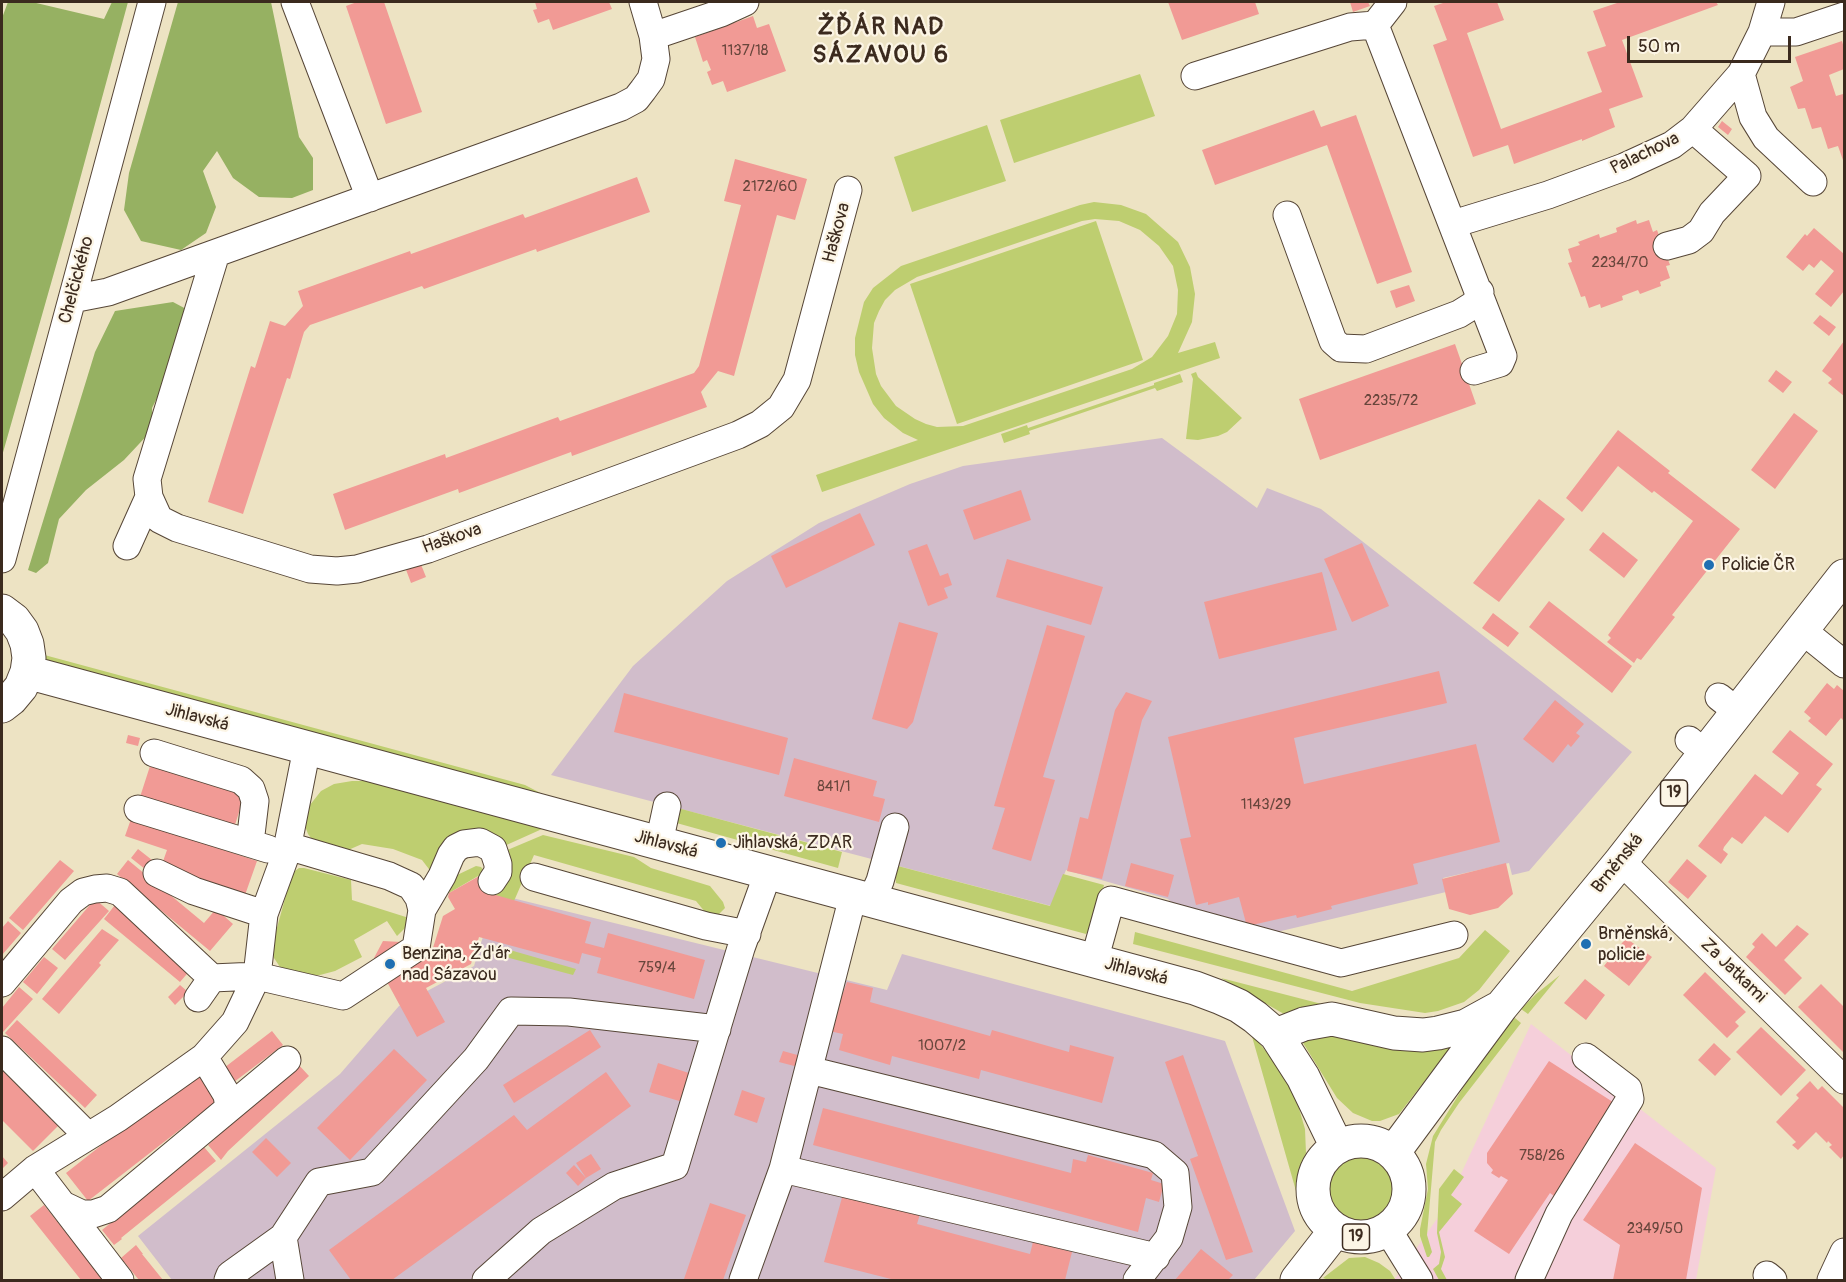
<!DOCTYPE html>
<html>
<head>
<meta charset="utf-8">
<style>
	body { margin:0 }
	#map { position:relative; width:1846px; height:1282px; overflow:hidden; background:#ede3c3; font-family:Pangolin,sans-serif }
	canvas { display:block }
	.frame { position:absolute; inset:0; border:3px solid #3b2a1e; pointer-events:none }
	.scale { position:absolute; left:1627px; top:36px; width:164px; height:27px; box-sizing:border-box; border:3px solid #3b2a1e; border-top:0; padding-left:8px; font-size:18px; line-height:21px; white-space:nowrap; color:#3b2a1e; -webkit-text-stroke:4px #fcf5e5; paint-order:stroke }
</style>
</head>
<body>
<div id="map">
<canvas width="1846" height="1282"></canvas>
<div class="frame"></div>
<div class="scale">50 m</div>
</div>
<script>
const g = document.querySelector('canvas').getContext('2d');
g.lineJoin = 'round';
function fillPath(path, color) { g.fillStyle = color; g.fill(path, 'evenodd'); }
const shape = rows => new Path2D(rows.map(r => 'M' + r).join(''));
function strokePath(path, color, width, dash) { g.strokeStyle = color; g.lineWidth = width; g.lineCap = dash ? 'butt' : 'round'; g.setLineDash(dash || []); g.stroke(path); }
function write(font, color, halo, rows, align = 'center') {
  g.font = font + ' Pangolin,sans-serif'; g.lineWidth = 4.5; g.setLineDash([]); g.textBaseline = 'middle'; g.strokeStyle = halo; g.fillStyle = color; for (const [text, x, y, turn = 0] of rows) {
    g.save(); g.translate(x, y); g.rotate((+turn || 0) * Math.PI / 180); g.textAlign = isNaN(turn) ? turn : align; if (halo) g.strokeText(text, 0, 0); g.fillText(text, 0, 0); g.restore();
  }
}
fillPath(shape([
	[1531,1024,1716,1168,1696,1280,1394,1280,1446,1206]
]), '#f5cfda');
fillPath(shape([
	[1162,438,1257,508,1267,488,1321,509,1632,752,1529,871,1512,875,1509,863,1443,878,1446,892,1260,936,1182,913,1168,899,1066,870,1051,906,551,775,633,666,727,581,819,523,910,484,963,466],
	[496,894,887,990,902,954,1225,1041,1295,1231,1254,1280,172,1280,138,1236,340,1074,399,1006,474,966]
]), '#d1bdcb');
fillPath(shape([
	[1140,74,1155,116,1014,163,1000,120],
	[987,125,1006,181,912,212,894,157],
	[1094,202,1121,205,1146,214,1178,242,1190,267,1195,294,1192,322,1178,353,1215,342,1220,358,822,492,816,475,918,440,903,433,884,418,873,404,859,372,855,355,855,338,864,302,873,288,901,266,1080,205],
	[1095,219,1119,221,1140,230,1159,246,1173,266,1178,290,1177,314,1168,336,1152,357,1132,369,963,426,937,427,926,424,915,419,896,406,881,386,876,374,872,348,874,323,879,311,885,300,895,290,917,277,1082,221],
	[1096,221,1143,360,957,424,910,284],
	[1196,372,1198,377,1242,418,1227,432,1218,436,1198,440,1186,439,1193,379,1191,374],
	[1180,374,1183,382,1157,391,1155,388,1029,431,1030,434,1004,443,1001,434,1027,425,1028,428,1154,385,1154,383],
	[26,650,525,785,552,799,47,664],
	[352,781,370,781,543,827,542,829,502,847,496,839,435,877,422,860,393,849,362,844,339,854,314,842,308,834,305,826,306,810,321,791,334,784],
	[674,807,842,852,838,868,673,822],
	[543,835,634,857,651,868,710,886,723,902,725,908,718,915,710,918,696,901,534,855,514,901,494,895,498,886,505,851],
	[894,865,1050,906,1063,874,1104,885,1095,917,1086,934,896,883],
	[476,866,481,867,485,872,449,893,455,876],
	[299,868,304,868,351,880,352,900,409,918,407,926,397,936,387,921,354,940,362,957,335,971,320,975,297,976,289,974,280,967,274,958,272,946,292,873],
	[1485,930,1510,951,1479,990,1464,1002,1438,1011,1425,1013,1360,1003,1133,944,1135,932,1352,991,1459,958],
	[489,944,576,969,573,975,487,952],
	[1560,975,1528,1014,1521,1009,1536,994],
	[1221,978,1345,1010,1290,1015,1284,1014],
	[1515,1018,1521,1023,1459,1103,1441,1130,1435,1142,1427,1235,1432,1252,1429,1257,1427,1257,1420,1236,1420,1229,1428,1189,1426,1164,1433,1136,1474,1070,1499,1035],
	[1319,1030,1446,1042,1451,1047,1399,1114,1380,1121,1372,1121,1353,1113,1337,1098,1300,1038],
	[1251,1033,1282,1071,1298,1105,1305,1129,1306,1153,1300,1166,1296,1191],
	'1325 1189a37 37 0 1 1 74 0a37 37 0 1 1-74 0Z',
	[1454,1169,1464,1177,1451,1195,1462,1204,1439,1232,1445,1257,1441,1269,1447,1280,1439,1280,1433,1269,1439,1264,1441,1252,1437,1233,1439,1189],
	[1365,1257,1379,1263,1390,1271,1395,1279,1392,1280,1329,1280,1323,1278,1349,1258]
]), '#bece70');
fillPath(shape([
	[8,2,32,2,104,19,112,2,128,2,67,227,2,456,2,18],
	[178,2,271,2,299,137,313,158,313,190,292,198,259,197,233,178,217,151,203,171,216,207,206,233,181,250,141,241,124,210,129,173],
	[173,302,188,310,165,382,152,408,153,429,124,460,86,490,59,519,48,563,36,573,28,570,95,352,115,311]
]), '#96b162');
fillPath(shape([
	[357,2,384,2,422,112,386,124,346,6],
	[535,2,609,2,612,9,553,30,549,19,538,23,533,10,537,9],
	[1168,2,1255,2,1259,14,1182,40],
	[1350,2,1368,2,1370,6,1353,12],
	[1446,2,1497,2,1504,20,1467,33,1501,129,1602,92,1587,52,1606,46,1593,11,1620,2,1716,2,1718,5,1622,40,1643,97,1609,109,1615,127,1582,141,1582,139,1514,164,1508,145,1473,157,1433,45,1447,40,1434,6],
	[753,16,757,28,769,24,786,71,727,92,723,81,712,85,707,72,711,70,707,60,703,62,695,37],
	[1842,41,1844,48,1844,69,1829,75,1836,96,1843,94,1844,98,1844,163,1838,146,1828,149,1821,127,1812,129,1805,108,1798,109,1790,87,1803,81,1795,57],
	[1314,110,1321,127,1356,115,1412,272,1377,284,1327,145,1215,185,1202,150],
	[1722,121,1732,129,1728,135,1718,127],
	[735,159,807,179,795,220,777,215,734,376,718,371,701,392,707,407,572,456,571,452,459,493,458,489,345,530,333,494,445,454,446,458,558,417,560,421,694,373,699,366,741,205,724,201],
	[637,177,650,212,537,252,536,249,424,289,422,286,310,325,304,332,290,379,287,378,243,514,208,502,251,366,255,368,270,321,285,326,303,306,298,291,410,251,411,254,523,214,525,218],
	[1636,220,1637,224,1649,220,1653,232,1657,230,1670,265,1666,266,1670,278,1660,282,1661,286,1640,294,1638,290,1622,296,1623,300,1601,308,1600,304,1589,308,1585,296,1581,297,1577,286,1568,263,1572,262,1568,249,1580,245,1578,242,1599,234,1600,238,1617,232,1616,228],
	[1814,228,1844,254,1844,291,1831,307,1815,294,1834,271,1821,260,1814,268,1809,264,1803,271,1786,257,1805,234,1807,236],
	[1409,285,1415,301,1396,308,1390,291],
	[1820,315,1836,327,1829,336,1813,323],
	[1844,341,1844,396,1828,383,1832,379,1822,371],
	[1455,344,1476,404,1320,460,1299,399],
	[1776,370,1792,382,1783,393,1768,381],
	[1794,413,1818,431,1775,489,1751,470],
	[1618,430,1670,471,1668,473,1740,529,1672,615,1675,617,1641,660,1637,658,1634,663,1607,642,1611,638,1608,635,1693,521,1654,491,1652,493,1618,466,1582,512,1566,498],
	[1021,490,1031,520,974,540,963,510],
	[1539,499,1565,519,1499,602,1473,583],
	[860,513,875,545,786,588,771,556],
	[1603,532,1638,560,1624,578,1589,550],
	[1362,543,1389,606,1352,622,1324,559],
	[927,544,940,576,948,573,952,585,944,588,948,598,928,606,908,551],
	[1007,559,1103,587,1091,625,996,597],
	[420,562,426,577,411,583,405,567],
	[1322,572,1337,630,1219,659,1204,602],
	[1549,601,1632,666,1612,693,1529,627],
	[1493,613,1519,633,1508,647,1482,628],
	[899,622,938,633,913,722,907,729,872,719],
	[1047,625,1085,636,1043,777,1055,780,1031,861,992,849,1005,808,994,806],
	[1439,671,1447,703,1294,738,1304,784,1476,744,1500,842,1413,864,1418,884,1331,906,1332,909,1297,918,1296,915,1252,925,1246,923,1239,897,1208,905,1208,902,1196,905,1180,839,1191,837,1168,737],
	[1827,683,1834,689,1837,685,1844,691,1844,721,1841,718,1826,736,1808,721,1811,718,1804,712],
	[1126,692,1152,701,1142,720,1102,879,1067,871,1080,817,1088,819,1115,710],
	[624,693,788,738,779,775,614,732],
	[1555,700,1584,724,1576,733,1580,736,1571,747,1568,744,1553,763,1523,739],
	[1790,730,1833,764,1816,785,1822,789,1788,833,1765,816,1742,844,1732,837,1724,847,1723,850,1728,854,1721,864,1698,846,1755,774,1782,795,1799,773,1772,752],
	[128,735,140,738,138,746,126,743],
	[794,758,877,781,873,796,885,799,879,822,784,796],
	[151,763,245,793,234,828,140,797],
	[131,819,257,861,245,895,161,867,167,850,125,836],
	[138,849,152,860,145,869,131,858],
	[1687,859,1707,876,1688,899,1668,882],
	[60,860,74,871,23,930,9,918],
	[128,860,204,923,216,909,233,924,210,951,117,874],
	[1131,863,1174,875,1168,897,1125,886],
	[1506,863,1513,894,1498,908,1470,915,1449,909,1442,879],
	[481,875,492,894,591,922,585,943,604,948,608,933,705,960,694,999,597,973,601,958,582,953,579,964,479,937,471,964,426,988,445,1022,417,1037,374,958,383,941,401,942,414,965,434,955,432,951,443,916,455,909,448,897,449,893],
	[95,899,109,911,65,960,52,949],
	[115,905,192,968,180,982,104,919],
	[8,921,21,933,2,955,2,928],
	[1797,925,1809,934,1784,960,1802,978,1785,995,1746,957,1755,947,1752,944,1762,933,1776,947],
	[102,929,119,940,99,963,101,965,59,1014,42,999],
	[1626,938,1652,957,1629,986,1604,966],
	[44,957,58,968,37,994,23,982],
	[1705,972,1746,1012,1735,1022,1739,1026,1727,1038,1683,995],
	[1585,979,1605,995,1586,1020,1564,1003],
	[847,982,873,988,870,1002,990,1036,992,1030,1069,1052,1070,1045,1114,1057,1102,1103,981,1070,979,1079,892,1056,890,1065,839,1050,843,1034,829,1031],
	[1821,984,1844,1007,1844,1053,1798,1007],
	[180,985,188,992,175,1005,168,997],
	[19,987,33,999,3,1032,2,1030,2,1008],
	[17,1020,97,1095,85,1108,5,1033],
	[1761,1027,1806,1070,1781,1096,1736,1052],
	[590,1030,601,1047,514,1103,503,1085],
	[272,1031,283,1045,230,1085,220,1071],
	[1714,1043,1731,1059,1715,1076,1698,1060],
	[394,1049,427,1080,350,1160,317,1128],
	[783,1051,801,1056,798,1067,779,1062],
	[1183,1055,1253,1252,1226,1260,1190,1159,1198,1156,1165,1062],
	[1549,1061,1616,1104,1554,1196,1550,1193,1509,1254,1474,1231,1508,1180,1501,1176,1499,1178,1491,1173,1493,1170,1487,1163,1487,1153],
	[297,1063,309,1076,228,1151,221,1160,208,1145],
	[658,1063,695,1075,686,1103,649,1092],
	[2,1070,58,1126,33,1151,2,1120],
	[196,1071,218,1100,88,1201,66,1173],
	[606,1072,631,1106,392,1280,351,1280,329,1250,514,1115,527,1130],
	[1810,1081,1818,1090,1822,1086,1844,1108,1844,1155,1841,1159,1829,1147,1832,1145,1828,1141,1827,1143,1816,1132,1798,1150,1792,1145,1796,1142,1776,1122,1799,1098,1796,1095],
	[742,1090,765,1098,757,1123,734,1115],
	[823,1108,1071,1173,1073,1159,1086,1162,1088,1155,1153,1173,1151,1180,1164,1184,1159,1202,1146,1198,1138,1232,813,1145],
	[266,1138,291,1163,277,1177,252,1152],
	[1635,1143,1702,1188,1686,1280,1613,1280,1620,1245,1583,1220],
	[204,1147,216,1161,121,1238,122,1239,114,1245,102,1230],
	[591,1154,601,1169,586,1178,578,1186,566,1173,574,1165,586,1178,576,1163],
	[2,1156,8,1163,2,1169],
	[843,1194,920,1214,917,1224,1030,1254,1033,1242,1072,1252,1065,1280,895,1280,824,1262],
	[710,1203,746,1215,723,1280,689,1280,684,1279],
	[44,1205,104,1280,81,1280,30,1216],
	[136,1245,143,1254,142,1254,163,1280,139,1280,121,1258],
	[1201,1249,1233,1275,1228,1280,1175,1280]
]), '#f19a95');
const minor = shape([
	[295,2,370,198],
	[1375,25,1503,356,1500,363,1474,371],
	[1762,32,1796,32,1844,16],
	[653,36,721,13,745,2],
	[1741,74,1753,117,1766,138,1813,182],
	[1195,76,1350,27,1375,25,1393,2],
	[1287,215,1333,341,1341,348,1366,349,1459,314,1475,304,1480,292],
	[1453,224,1548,195,1624,167,1672,145,1693,129,1741,74,1762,32,1771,2],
	[1667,246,1689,240,1701,231,1712,213,1747,176,1693,129],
	[216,253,147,479,149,497,159,519,177,528,310,569,337,571,357,569,428,549,738,435,760,424,781,407,797,380,848,190],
	[72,299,108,292,621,107,636,99,643,90,651,79,656,59,653,36,643,2],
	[127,546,149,497],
	[2,559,152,2],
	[1802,630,1844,664],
	[1719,697,1738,712],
	[1689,740,1705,753],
	[154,753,241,780,251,789,255,801,250,843],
	[138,809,268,849],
	[659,843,667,806],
	[1621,861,1844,1080],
	[157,873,194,891,264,914],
	[534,877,706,926,747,934],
	[871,901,880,881,895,827],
	[422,910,442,876,451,855,456,848,464,844,480,842,493,849,498,864,498,872,492,881],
	[1094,961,1111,900,1341,963,1454,935],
	[2,983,71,901,83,892,95,889,107,888,120,892,212,978,257,976,343,996,416,948,422,910,419,898,411,886,389,876,288,846],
	[198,998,212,978],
	[2,1050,87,1135],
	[204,1057,227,1095,229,1108],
	[809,1070,1154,1155,1175,1173,1178,1207,1169,1238,1137,1280],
	[35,1169,120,1280],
	[783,1169,1156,1257],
	[2,1197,35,1169,118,1118,204,1057,235,1022,257,976,264,914,286,854,307,748],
	[63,1205,82,1214,93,1214,108,1209,287,1060],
	[1388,1230,1419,1280],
	[1767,1275,1773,1280],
	[228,1280,230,1275,283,1237],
	[290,1280,283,1237,319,1182,372,1172,476,1059,511,1011,569,1012,717,1029],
	[486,1280,541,1231,614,1186,675,1166,741,948,768,873],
	[743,1280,783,1169,853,896],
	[1529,1280,1559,1214,1630,1099,1628,1089,1586,1057],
	[1831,1280,1844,1252]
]);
const major = shape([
	[2,611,14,620,22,631,27,644,29,658,27,672,21,687,11,699,2,706],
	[27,672,1195,988,1219,997,1239,1006,1255,1017,1276,1035,1303,1077,1337,1147],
	[1276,1035,1304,1024,1332,1019,1394,1033,1423,1035,1438,1033,1466,1026,1497,1009],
	'1313 1189a48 48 0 1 1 96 0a48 48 0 1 1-96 0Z',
	[1393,1153,1501,1007,1621,861,1844,576],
	[1297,1280,1336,1230]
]);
strokePath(minor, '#564637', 29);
strokePath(major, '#564637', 35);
strokePath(minor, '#fff', 27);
strokePath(major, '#fff', 33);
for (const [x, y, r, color] of [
	[1709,565,6,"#1f6fb2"],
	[721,843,6,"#1f6fb2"],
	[1586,944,6,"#1f6fb2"],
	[390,964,6,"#1f6fb2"]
]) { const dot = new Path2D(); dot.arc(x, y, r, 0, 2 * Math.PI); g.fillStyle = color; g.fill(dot); strokePath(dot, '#fcf5e5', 2); }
write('15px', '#68463c', null, [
	["1137/18",745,51],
	["2172/60",770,187],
	["2234/70",1620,263],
	["2235/72",1391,401],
	["841/1",834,787],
	["1143/29",1266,805],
	["759/4",657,968],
	["1007/2",942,1046],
	["758/26",1542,1156],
	["2349/50",1655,1229]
]);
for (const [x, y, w] of [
	[1674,793,27],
	[1356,1237,27]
]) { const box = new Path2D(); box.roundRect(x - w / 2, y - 13, w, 26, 4.5); g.fillStyle = '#fcf5e5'; g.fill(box); strokePath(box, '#3b2a1e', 1.5); }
write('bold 16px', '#3b2a1e', null, [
	["19",1674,793],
	["19",1356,1237]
]);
write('18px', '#3b2a1e', '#fcf5e5', [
	["Palachova",1645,154,-26],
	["Haškova",837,233,-75],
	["Chelčického",77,280,-75],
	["Haškova",452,539,-19],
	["Jihlavská",197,718,15],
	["Jihlavská",666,845,15],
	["Brněnská",1618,864,-51],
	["Za Jatkami",1733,971,44],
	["Jihlavská",1136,972,15]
]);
write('18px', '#3b2a1e', '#fcf5e5', [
	["Policie ČR",1721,565],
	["Jihlavská, ZDAR",733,843],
	["Brněnská,",1598,934],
	["policie",1598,955],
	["Benzina, Žďár",402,954],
	["nad Sázavou",402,975]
], 'left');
g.letterSpacing = '1.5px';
write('bold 24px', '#3b2a1e', '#fcf5e5', [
	["ŽĎÁR NAD",881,28],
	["SÁZAVOU 6",881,56]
]);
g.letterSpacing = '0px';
</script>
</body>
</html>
